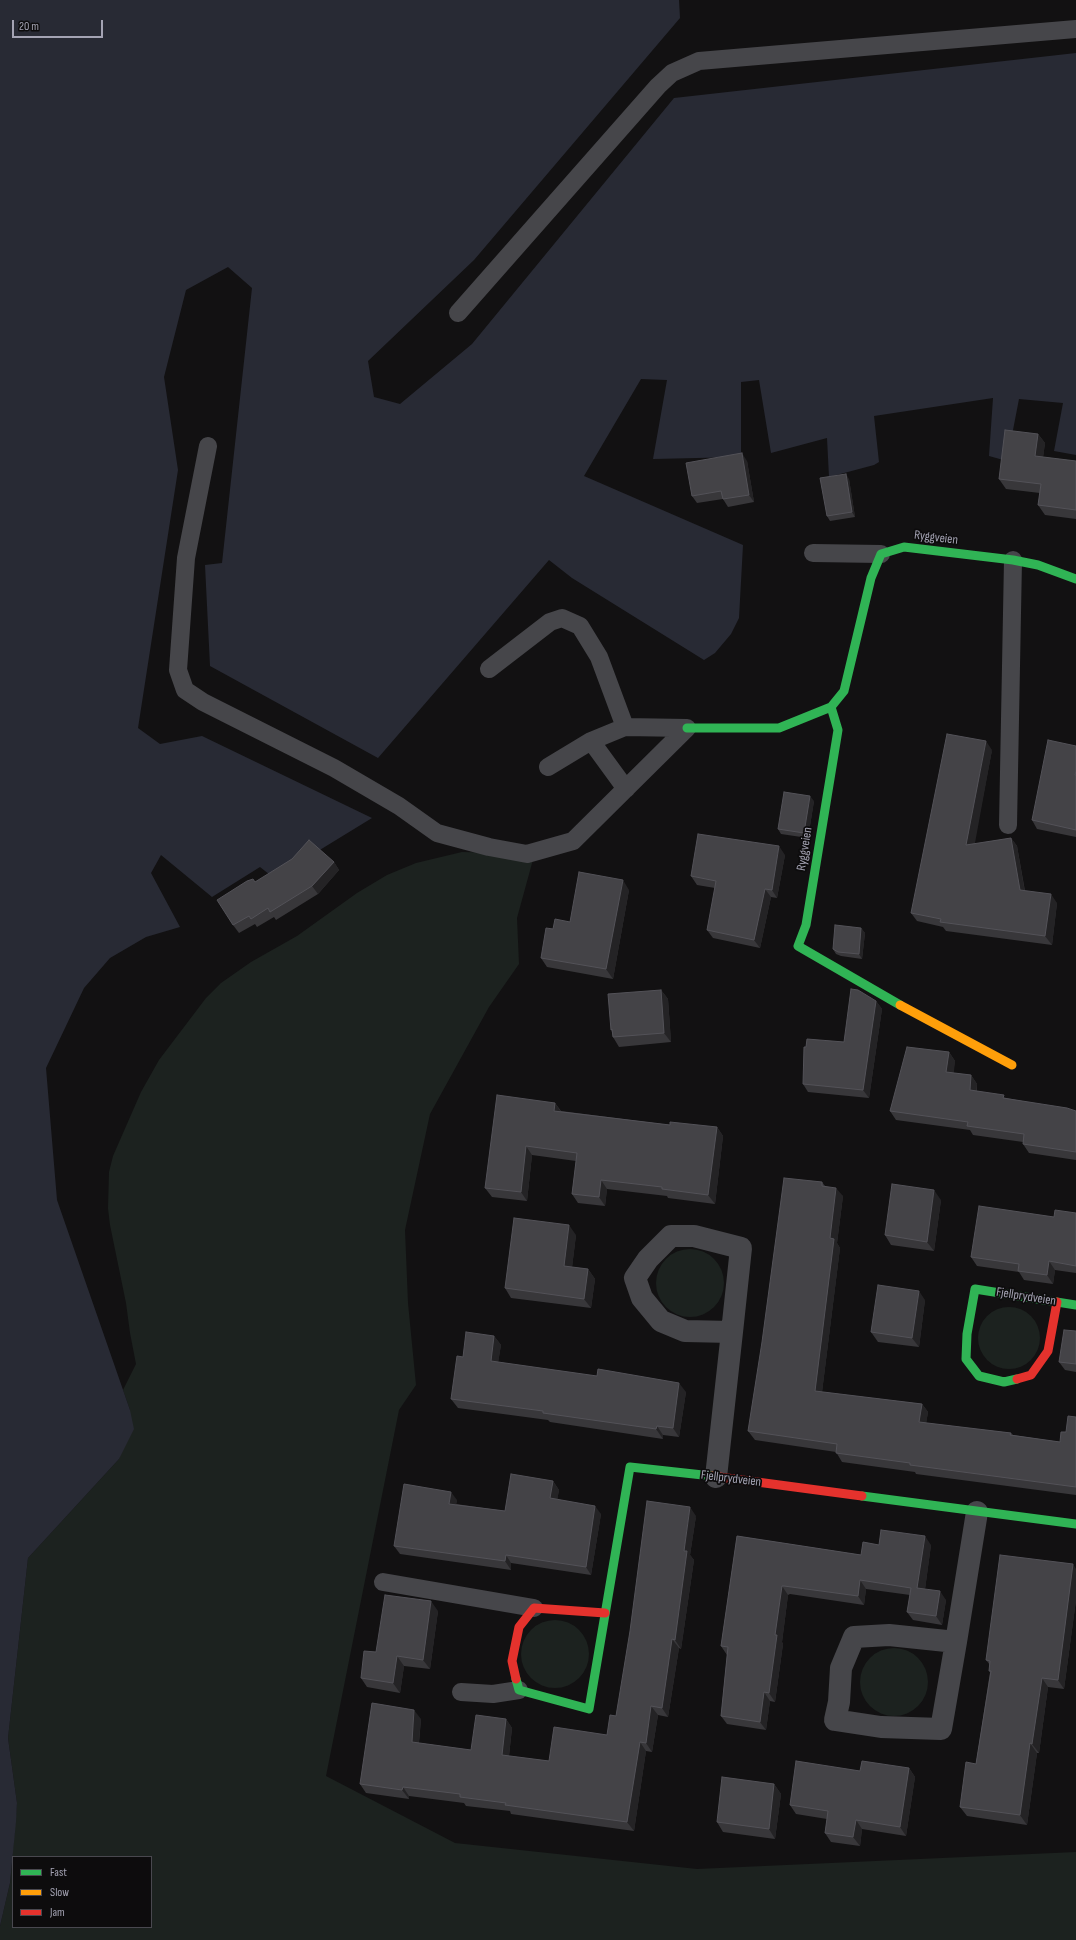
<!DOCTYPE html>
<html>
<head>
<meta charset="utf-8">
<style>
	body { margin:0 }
	#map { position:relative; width:1076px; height:1940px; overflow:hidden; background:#121112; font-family:"Sofia Sans Condensed",sans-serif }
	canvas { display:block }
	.legend { position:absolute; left:12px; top:1856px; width:140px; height:72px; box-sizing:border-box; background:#0d0c0d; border:1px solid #49484f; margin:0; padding:5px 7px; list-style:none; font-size:12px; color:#a4a3b3 }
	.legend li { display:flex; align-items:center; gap:8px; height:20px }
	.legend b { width:20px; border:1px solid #49484f }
	.scale { position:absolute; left:12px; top:20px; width:91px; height:18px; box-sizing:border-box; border:2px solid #a4a3b3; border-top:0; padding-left:5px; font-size:12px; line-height:14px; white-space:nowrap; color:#a4a3b3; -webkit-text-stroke:3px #0d0c0d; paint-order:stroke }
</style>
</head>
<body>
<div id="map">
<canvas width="1076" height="1940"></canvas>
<ul class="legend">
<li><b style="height:5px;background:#30b455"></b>Fast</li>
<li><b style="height:5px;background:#ff9f0a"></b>Slow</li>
<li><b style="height:5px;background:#e5322d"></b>Jam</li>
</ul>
<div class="scale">20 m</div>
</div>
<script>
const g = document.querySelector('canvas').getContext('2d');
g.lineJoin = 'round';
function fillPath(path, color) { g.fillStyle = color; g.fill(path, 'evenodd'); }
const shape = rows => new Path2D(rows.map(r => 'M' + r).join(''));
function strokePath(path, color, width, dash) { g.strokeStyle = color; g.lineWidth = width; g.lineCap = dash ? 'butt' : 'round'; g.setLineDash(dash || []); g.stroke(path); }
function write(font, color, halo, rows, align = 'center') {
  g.font = font + ' "Sofia Sans Condensed",sans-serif'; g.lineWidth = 3.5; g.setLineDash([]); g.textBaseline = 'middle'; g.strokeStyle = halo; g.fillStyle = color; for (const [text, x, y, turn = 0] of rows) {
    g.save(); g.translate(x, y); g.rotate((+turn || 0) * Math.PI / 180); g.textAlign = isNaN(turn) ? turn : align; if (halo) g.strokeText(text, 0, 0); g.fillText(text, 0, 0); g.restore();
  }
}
fillPath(shape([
	[462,852,505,853,534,856,517,918,519,964,489,1007,430,1114,405,1230,408,1303,416,1385,399,1410,326,1776,455,1843,697,1869,1076,1852,1076,1940,0,1940,0,1926,10,1883,17,1803,8,1738,28,1558,119,1459,130,1410,123,1390,136,1364,130,1333,126,1303,110,1225,108,1208,109,1172,113,1156,141,1092,159,1060,206,998,221,983,251,962,297,936,357,893,387,875,416,863],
	[13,1857,151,1857,151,1927,13,1927],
	'656 1283a34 34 0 1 1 68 0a34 34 0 1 1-68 0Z',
	'978 1338a31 31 0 1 1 62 0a31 31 0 1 1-62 0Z',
	'521 1654a34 34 0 1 1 68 0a34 34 0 1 1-68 0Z',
	'860 1682a34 34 0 1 1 68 0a34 34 0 1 1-68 0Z'
]), '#1c221f');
fillPath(shape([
	[0,0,679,0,680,18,474,260,368,361,374,397,400,404,472,344,674,98,1076,53,1076,455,1054,451,1063,403,1019,399,1007,461,989,456,993,398,874,416,879,462,874,465,829,477,827,438,771,453,759,380,741,382,741,457,653,459,667,380,641,379,584,476,743,545,739,618,731,634,715,653,704,660,572,578,549,560,378,758,210,666,205,565,222,563,252,288,228,267,186,290,164,377,178,470,138,728,160,744,202,736,372,818,274,878,260,867,212,897,161,855,151,873,180,927,146,937,110,958,84,988,46,1068,57,1200,130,1410,134,1429,119,1459,28,1558,8,1738,17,1803,16,1822,10,1883,0,1926]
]), '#282a34');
strokePath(shape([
	[458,313,658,86,672,73,699,61,1076,29],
	[208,446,186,558,178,670,185,690,203,702,334,768,399,806,437,833,489,847,527,854,573,841,687,728],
	[813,553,881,554],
	[489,669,550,622,562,618,580,626,599,657,625,727],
	[591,741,626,789],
	[548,767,591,741,625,727,687,728],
	[1008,825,1013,560],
	[383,1582,534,1608],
	[461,1692,493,1694,519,1690]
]), '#46464a', 18);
strokePath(shape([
	[716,1477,732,1332,741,1248,694,1236,671,1236,648,1259,635,1278,642,1298,661,1321,685,1331,732,1332],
	[956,1642,889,1635,854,1637,841,1668,839,1702,835,1720,881,1727,941,1729,956,1642,977,1512]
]), '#46464a', 22);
strokePath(shape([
	[831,707,838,730,806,925,798,946,900,1005],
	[687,728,779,728,831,707,844,691,871,578,881,554,904,547,1013,560,1038,565,1076,579],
	[1017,1379,1004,1382,979,1376,966,1359,967,1334,975,1289,1076,1305],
	[862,1496,1076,1524],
	[516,1679,519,1690,589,1709,630,1467,712,1476]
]), '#30b455', 9);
strokePath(shape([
	[900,1005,1012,1065]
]), '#ff9f0a', 9);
strokePath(shape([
	[1017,1379,1031,1375,1048,1351,1057,1302],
	[712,1476,862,1496],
	[516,1679,512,1661,519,1627,534,1608,605,1613]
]), '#e5322d', 9);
fillPath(shape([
	[1038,434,1045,443,1043,457,1076,461,1076,519,1045,515,1038,505,1040,493,1006,489,999,479],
	[747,461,754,502,728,507,723,499,697,503,692,496],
	[849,479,855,517,830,521,827,516],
	[1076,746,1076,837,1037,829,1032,820],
	[992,750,974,844,1011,838,1017,846,1025,891,1057,903,1052,945,946,931,943,927,917,921,911,913],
	[814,801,808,838,781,834,778,829],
	[785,855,777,898,771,897,760,948,713,938,707,930,715,888,697,885,691,876],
	[334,862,339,870,318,894,276,920,274,917,257,927,255,924,239,933,233,925,255,882],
	[629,890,613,979,547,967,541,958,553,929,570,922],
	[861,928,865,933,862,959,841,956,836,954,833,949],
	[661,990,668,999,671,1042,619,1047,613,1037,612,1032,611,1030],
	[876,1001,882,1009,869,1098,808,1092,803,1084,844,1042],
	[949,1052,955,1061,953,1073,971,1075,977,1084,977,1091,1006,1098,1076,1111,1076,1160,1029,1153,1023,1144,1023,1142,973,1135,970,1130,896,1120,890,1111],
	[555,1103,561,1111,670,1125,717,1127,723,1136,715,1204,668,1198,667,1196,607,1189,605,1206,578,1203,572,1194,576,1161,532,1155,527,1201,492,1197,485,1188],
	[822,1182,825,1186,843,1196,837,1243,840,1248,822,1392,922,1404,928,1412,926,1423,1011,1433,1013,1435,1060,1442,1076,1417,1076,1495,916,1474,915,1472,842,1462,836,1452,755,1440,748,1431],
	[941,1200,934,1251,891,1245,885,1235],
	[1076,1213,1076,1273,1055,1270,1053,1284,1024,1280,1019,1272,977,1266,971,1257,1054,1217],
	[576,1235,572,1267,588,1269,595,1279,591,1308,511,1298,505,1288],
	[925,1300,919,1347,878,1342,871,1332],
	[1076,1331,1076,1372,1065,1370,1059,1362],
	[494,1336,501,1345,498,1362,686,1392,679,1437,663,1435,663,1439,550,1422,548,1420,458,1408,451,1399],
	[553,1481,559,1490,557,1500,601,1514,591,1575,511,1563,511,1570,400,1554,394,1546,457,1500,456,1504,505,1511],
	[696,1516,690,1555,694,1560,681,1649,679,1648,668,1717,658,1715,652,1752,646,1751,634,1831,511,1814,510,1811,466,1806,464,1803,409,1796,409,1799,366,1793,360,1784,421,1719,419,1743,471,1750,506,1719,512,1728,509,1756,549,1761,607,1735,616,1716],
	[737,1536,861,1555,879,1545,931,1545,925,1589,946,1600,942,1625,913,1620,907,1612,910,1595,866,1589,864,1605,790,1594,788,1595,782,1642,783,1644,775,1702,770,1701,766,1730,727,1724,721,1716,727,1655,721,1646],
	[1076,1569,1076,1600,1064,1689,1048,1687,1039,1753,1037,1753,1027,1825,967,1816,960,1807,976,1764,990,1672,989,1671,990,1665,986,1660],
	[438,1611,430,1669,404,1666,400,1693,367,1687,361,1678,376,1652],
	[909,1768,915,1777,906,1836,862,1829,860,1846,831,1842,825,1833,827,1819,796,1814,790,1805,860,1771],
	[774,1784,781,1794,775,1839,723,1832,717,1822]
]), '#38373a');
fillPath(shape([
	[1038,434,1045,443,1042,466,1035,456],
	[742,453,747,461,754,502,749,495],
	[846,474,849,479,855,517,852,512],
	[986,741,992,750,973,854,966,845],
	[810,796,814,801,808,838,804,833],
	[1011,838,1017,846,1026,899,1020,890],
	[779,846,785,855,777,898,772,890],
	[334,862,339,870,318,894,312,886],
	[623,880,629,890,613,979,606,969],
	[765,889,771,897,760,948,754,940],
	[1051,894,1057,903,1052,945,1045,936],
	[861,928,865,933,862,959,859,954],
	[661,990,668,999,671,1042,664,1033],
	[876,1001,882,1009,869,1098,863,1090],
	[949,1052,955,1061,953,1081,946,1072],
	[971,1075,977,1084,976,1098,970,1090],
	[555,1103,561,1112,554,1111],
	[717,1127,723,1136,715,1204,708,1195],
	[526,1146,532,1155,527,1201,521,1192],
	[601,1180,607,1189,605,1206,599,1197],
	[836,1188,843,1196,837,1243,840,1248,821,1400,815,1391,830,1238],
	[934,1190,941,1200,934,1251,927,1242],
	[569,1225,576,1235,571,1276,564,1266],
	[1049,1261,1055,1270,1053,1284,1047,1275],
	[588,1269,595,1279,591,1308,584,1299],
	[919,1291,925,1300,919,1347,912,1338],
	[494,1336,501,1345,497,1370,491,1361],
	[679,1383,686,1392,679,1437,673,1428],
	[922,1404,928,1412,925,1431,919,1422],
	[657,1426,663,1435,663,1439,656,1429],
	[553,1481,559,1490,556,1507,550,1498],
	[451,1492,457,1500,455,1512,449,1504],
	[595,1506,601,1514,591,1575,586,1567],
	[690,1507,696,1516,690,1555,694,1560,681,1649,675,1640,684,1551],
	[925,1536,931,1545,924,1597,917,1588],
	[506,1555,511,1563,511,1570,505,1561],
	[1073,1564,1076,1569,1076,1600,1064,1689,1058,1680],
	[860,1580,866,1589,864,1605,858,1596],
	[782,1586,788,1595,782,1642,783,1644,775,1702,769,1693,775,1635],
	[940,1591,946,1600,942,1625,936,1616],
	[431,1601,438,1611,430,1669,423,1660],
	[672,1639,679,1648,668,1717,662,1708],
	[397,1656,404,1666,400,1693,393,1683],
	[1042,1678,1048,1687,1039,1753,1032,1744],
	[764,1692,770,1701,766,1730,760,1722],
	[651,1706,658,1715,652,1752,646,1743],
	[414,1710,421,1719,418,1751,412,1742],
	[506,1719,512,1728,508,1764,502,1755],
	[640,1742,646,1751,634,1831,627,1822],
	[1030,1743,1037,1753,1027,1825,1020,1815],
	[909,1768,915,1777,906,1836,900,1827],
	[774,1784,781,1794,775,1839,769,1829],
	[403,1787,409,1796,409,1799,402,1790],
	[856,1820,862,1829,860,1846,853,1837]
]), '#242325');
const building = shape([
	[1005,430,1038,434,1035,456,1076,461,1076,510,1038,505,1041,484,999,479,1005,430],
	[742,453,749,495,723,499,721,491,692,496,686,463,742,453],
	[846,474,852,512,827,516,820,478,846,474],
	[947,734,986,741,966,845,1011,838,1020,890,1051,894,1045,936,940,922,941,919,911,913,947,734],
	[1048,740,1076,746,1076,771,1075,775,1076,775,1076,830,1032,820,1048,740],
	[784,792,810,796,804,833,778,829,784,792],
	[698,834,779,846,772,890,765,889,754,940,707,930,716,881,691,876,698,834],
	[309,840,334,862,312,886,270,912,268,908,251,919,249,916,233,925,217,900,247,881,253,879,255,882,292,859,309,840],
	[579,872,623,880,606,969,541,958,546,928,553,929,555,919,570,922,579,872],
	[835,925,861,928,859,954,838,952,833,949,835,925],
	[851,989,858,990,876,1001,863,1090,803,1084,804,1047,806,1047,807,1039,844,1042,851,989],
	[661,990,664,1033,613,1037,612,1029,611,1030,608,994,661,990],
	[907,1047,949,1052,946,1072,971,1075,970,1090,1004,1095,1003,1098,1067,1108,1076,1111,1076,1152,1023,1144,1024,1134,967,1126,968,1122,890,1111,907,1047],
	[497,1095,555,1103,554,1111,670,1125,670,1122,717,1127,708,1195,662,1189,662,1187,601,1180,599,1197,572,1194,577,1153,526,1146,521,1192,485,1188,497,1095],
	[784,1178,822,1182,822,1186,836,1188,830,1238,834,1239,815,1391,922,1404,919,1422,1011,1433,1010,1435,1060,1442,1061,1432,1066,1432,1068,1416,1076,1417,1076,1487,910,1465,910,1463,836,1453,837,1444,748,1431,762,1342,784,1178],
	[892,1184,934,1190,927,1242,885,1235,892,1184],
	[979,1206,1054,1217,1055,1210,1076,1213,1076,1266,1049,1261,1047,1275,1018,1271,1019,1264,971,1257,979,1206],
	[514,1218,569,1225,564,1266,588,1269,584,1299,505,1288,514,1218],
	[878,1285,919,1291,912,1338,871,1332,878,1285],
	[1064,1330,1076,1331,1076,1364,1059,1362,1064,1330],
	[466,1332,494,1336,491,1361,597,1376,598,1369,679,1383,673,1428,657,1426,656,1429,543,1413,543,1411,451,1399,457,1356,463,1357,466,1332],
	[511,1474,553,1481,550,1498,595,1506,586,1567,506,1555,505,1561,394,1546,404,1484,451,1492,449,1504,505,1511,511,1474],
	[647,1501,690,1507,684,1551,687,1551,675,1640,672,1639,662,1708,651,1706,646,1743,640,1742,627,1822,505,1805,506,1803,460,1797,460,1794,403,1787,402,1790,360,1784,372,1703,414,1710,412,1742,471,1750,476,1715,506,1719,502,1755,549,1761,554,1727,607,1735,610,1715,616,1716,630,1631,647,1501],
	[881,1530,925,1536,917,1588,940,1591,936,1616,907,1612,911,1588,860,1580,858,1596,784,1586,782,1586,775,1635,777,1635,769,1693,764,1692,760,1722,721,1716,728,1647,721,1646,737,1536,861,1555,863,1542,879,1545,881,1530],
	[1000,1555,1073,1564,1058,1680,1042,1678,1032,1744,1030,1743,1020,1815,960,1807,966,1762,976,1764,991,1671,989,1671,990,1661,986,1660,1000,1555],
	[385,1595,431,1601,423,1660,397,1656,393,1683,361,1678,364,1651,376,1652,385,1595],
	[796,1761,860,1771,862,1761,909,1768,900,1827,856,1820,853,1837,825,1833,828,1811,790,1805,796,1761],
	[722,1777,774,1784,769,1829,717,1822,722,1777]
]);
fillPath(building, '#444347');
strokePath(building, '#535258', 1);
write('13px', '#a4a3b3', '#0d0c0d', [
	["Ryggveien",936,538,7],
	["Ryggveien",805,849,-81],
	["Fjellprydveien",1026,1297,9],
	["Fjellprydveien",731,1479,7]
]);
</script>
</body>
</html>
